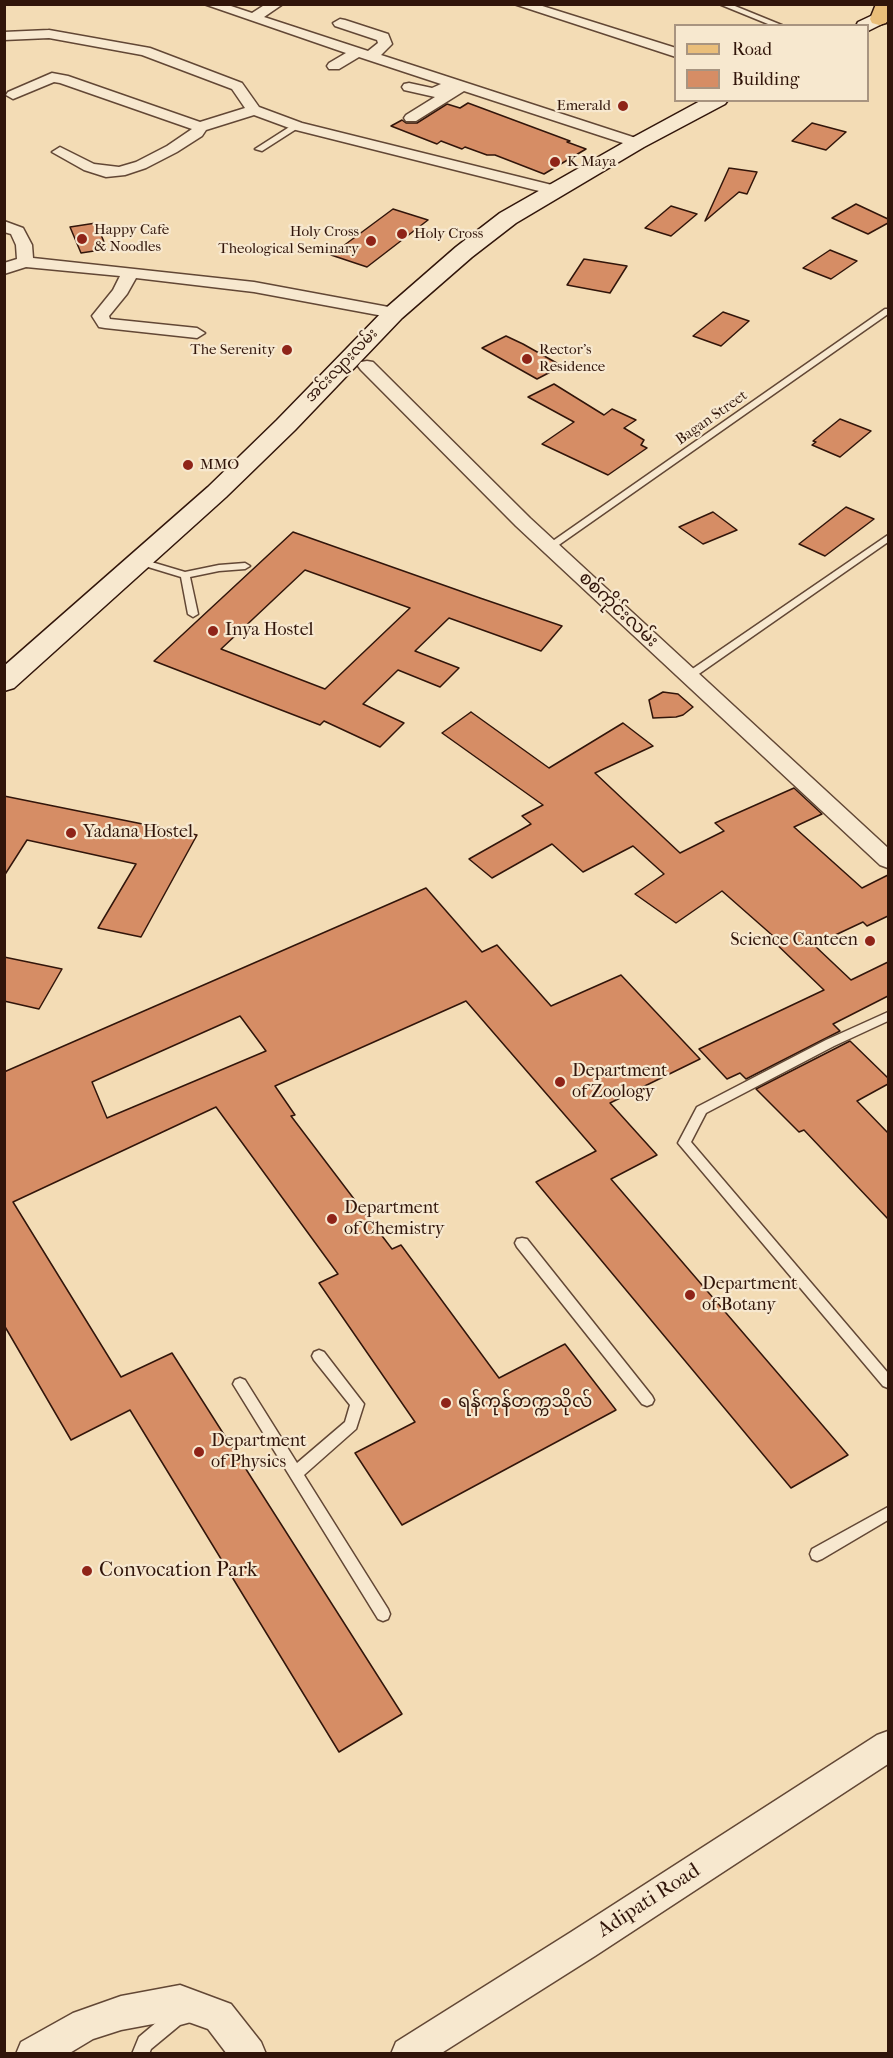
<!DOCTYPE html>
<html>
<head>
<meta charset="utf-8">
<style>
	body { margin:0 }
	#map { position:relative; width:893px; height:2058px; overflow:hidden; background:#f3dcb5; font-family:"IM FELL French Canon",serif }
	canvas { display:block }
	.frame { position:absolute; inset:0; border:6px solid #31150a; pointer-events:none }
	.legend { position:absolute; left:674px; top:24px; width:195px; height:78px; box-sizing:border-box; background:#f7e8cf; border:2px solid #a89480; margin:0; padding:8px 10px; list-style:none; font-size:18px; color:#31150a }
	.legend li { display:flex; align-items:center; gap:12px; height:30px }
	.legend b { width:30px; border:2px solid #a89480 }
</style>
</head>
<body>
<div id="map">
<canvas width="893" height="2058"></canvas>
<div class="frame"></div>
<ul class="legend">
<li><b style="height:8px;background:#eabe7a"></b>Road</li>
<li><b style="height:16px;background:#d68d65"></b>Building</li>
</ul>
</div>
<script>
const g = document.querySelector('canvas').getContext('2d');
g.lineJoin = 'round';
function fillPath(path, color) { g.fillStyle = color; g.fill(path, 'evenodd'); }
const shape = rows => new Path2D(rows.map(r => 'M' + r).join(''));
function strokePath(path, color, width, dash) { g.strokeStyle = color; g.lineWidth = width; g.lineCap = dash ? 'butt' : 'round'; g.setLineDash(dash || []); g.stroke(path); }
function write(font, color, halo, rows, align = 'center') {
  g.font = font + ' "IM FELL French Canon","Noto Sans Myanmar",serif'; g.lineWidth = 4.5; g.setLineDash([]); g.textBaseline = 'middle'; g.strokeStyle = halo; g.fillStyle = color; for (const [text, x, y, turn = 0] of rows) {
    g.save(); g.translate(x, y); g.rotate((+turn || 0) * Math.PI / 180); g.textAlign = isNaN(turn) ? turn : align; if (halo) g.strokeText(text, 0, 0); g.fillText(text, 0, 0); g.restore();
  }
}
const building = shape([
	[468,103,570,141,567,142,586,149,544,174,495,155,487,155,465,147,462,149,441,141,437,144,391,126,402,120,406,123,417,123,447,104,460,108,468,103],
	[812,123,846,132,826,150,792,141,812,123],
	[729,168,757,172,747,194,739,192,705,221,729,168],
	[856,204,888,219,888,223,868,234,832,218,856,204],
	[671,206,697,214,671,236,645,228,671,206],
	[393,209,428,220,367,267,331,255,393,209],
	[96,223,107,249,81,253,70,227,96,223],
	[830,250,857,261,831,279,803,268,830,250],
	[584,259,627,266,610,293,567,285,584,259],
	[723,312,749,321,721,346,693,336,723,312],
	[506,336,523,344,562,366,537,379,482,348,506,336],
	[554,384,604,415,612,409,636,420,624,428,644,440,641,445,647,448,608,475,542,444,574,422,528,397,554,384],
	[840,419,871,431,840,457,812,445,816,442,813,441,840,419],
	[846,507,874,519,825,556,799,544,846,507],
	[713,512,737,530,703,544,679,527,713,512],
	[293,532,480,598,562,626,541,651,449,618,415,651,459,668,440,687,398,670,363,704,404,723,380,747,324,721,320,725,154,661,293,532],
	[305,570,410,608,325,689,221,649,305,570],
	[663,692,678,694,693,707,683,715,676,717,653,718,649,700,663,692],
	[471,712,549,768,623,723,653,746,595,773,680,853,724,831,715,823,794,788,822,814,794,827,862,888,888,875,888,916,867,926,863,922,814,945,851,980,888,962,888,996,833,1024,840,1031,746,1079,740,1073,727,1079,699,1049,824,990,769,937,772,935,722,891,676,923,635,894,664,874,633,846,583,872,552,844,492,878,469,859,531,824,522,816,543,805,442,733,471,712],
	[4,796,197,835,141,937,98,928,136,864,27,840,4,876,4,796],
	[426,888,482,952,497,945,551,1006,621,975,700,1059,610,1103,657,1155,611,1179,848,1455,791,1488,536,1182,596,1151,466,1001,275,1086,295,1115,291,1116,392,1249,401,1245,499,1378,565,1344,616,1410,402,1525,355,1453,415,1422,319,1283,338,1274,216,1107,13,1202,121,1377,172,1353,402,1714,339,1752,130,1410,71,1440,4,1325,4,1072,426,888],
	[240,1016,266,1051,107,1118,92,1082,240,1016],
	[4,957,62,969,39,1009,4,1001,4,957],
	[850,1041,888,1078,888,1084,857,1101,888,1133,888,1219,804,1130,799,1132,756,1089,850,1041]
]);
fillPath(building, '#d68d65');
strokePath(building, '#31150a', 1.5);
const service = shape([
	[719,4,730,4,784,26,773,26,719,4],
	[294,124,301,126,262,151,255,149,294,124],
	[885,309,888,309,888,314,553,549,547,549,547,545,885,309],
	[888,535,888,542,693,678,685,678,685,674,888,535],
	[138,558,185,572,219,565,245,563,250,566,245,569,219,571,190,577,198,614,193,617,188,614,181,577,135,563,133,561,138,558],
	[888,1012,888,1021,834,1046,706,1113,691,1142,888,1373,888,1388,883,1386,678,1143,697,1107,826,1040,888,1012],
	[522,1238,527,1239,652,1396,654,1400,652,1404,647,1406,642,1404,517,1247,515,1243,517,1239,522,1238],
	[319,1350,324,1352,364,1404,356,1429,304,1475,388,1609,390,1614,388,1619,383,1621,378,1619,233,1384,235,1380,240,1378,245,1380,297,1463,345,1422,350,1405,314,1360,312,1356,314,1352,319,1350],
	[888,1507,888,1520,822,1559,817,1561,812,1559,810,1554,812,1549,888,1507],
	[177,2007,191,2010,194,2016,191,2022,180,2025,151,2049,149,2054,132,2054,139,2037,171,2010,177,2007]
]);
const minor = shape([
	[204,4,225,4,252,13,266,4,283,4,264,17,368,51,378,43,377,40,335,26,333,23,340,19,345,20,388,34,392,44,381,55,642,140,644,143,642,146,632,146,464,91,416,121,406,121,404,118,406,115,435,97,404,90,402,87,404,84,409,83,432,88,441,84,359,57,339,69,329,69,327,66,329,63,346,53,204,4],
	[514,4,536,4,676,48,676,57,514,4],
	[49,30,150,48,242,83,259,107,302,123,560,187,563,190,555,195,292,129,254,115,206,130,202,136,177,152,146,168,125,175,106,177,84,170,52,152,60,147,94,164,119,167,136,162,167,146,192,129,60,83,54,82,13,99,6,95,8,92,52,73,68,76,200,122,245,108,232,89,142,55,49,38,4,40,4,32,49,30],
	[4,221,23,228,32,245,33,258,254,282,394,308,402,313,394,318,254,292,136,278,127,294,109,316,110,319,197,328,205,333,197,338,105,328,99,327,92,316,113,290,120,276,26,267,4,274,4,263,17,259,16,245,11,234,4,232,4,221],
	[367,361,373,362,530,518,888,848,888,868,880,865,516,526,361,370,358,366,361,362,367,361],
	[888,1731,888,1764,595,1956,440,2054,391,2054,396,2042,571,1932,877,1735,888,1731],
	[180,1985,231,2004,261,2042,266,2054,227,2054,208,2029,180,2019,121,2030,93,2039,68,2054,16,2054,21,2042,73,2013,121,1996,180,1985]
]);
const secondary = shape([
	[888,8,888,21,868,31,868,26,856,26,858,22,888,8],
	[702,100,728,100,725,104,644,147,516,223,472,257,402,318,295,430,226,497,14,688,4,691,4,666,208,487,277,420,386,308,456,247,500,213,630,139,702,100]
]);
const primary = shape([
	[876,4,888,4,888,19,886,23,879,25,872,23,870,19,876,4]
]);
strokePath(service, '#624735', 3);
strokePath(minor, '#624735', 3);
strokePath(secondary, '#31150a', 3);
strokePath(primary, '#31150a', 3);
fillPath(service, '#f7e8cf');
fillPath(minor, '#f7e8cf');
fillPath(secondary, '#f7e8cf');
fillPath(primary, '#eabe7a');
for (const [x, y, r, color] of [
	[623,106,6,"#8f2418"],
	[555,162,6,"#8f2418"],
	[402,234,6,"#8f2418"],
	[82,239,6,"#8f2418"],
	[371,241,6,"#8f2418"],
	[287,350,6,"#8f2418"],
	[527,359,6,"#8f2418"],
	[188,465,6,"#8f2418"],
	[213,631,6,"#8f2418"],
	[71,833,6,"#8f2418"],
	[870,941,6,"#8f2418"],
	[560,1082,6,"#8f2418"],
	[332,1219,6,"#8f2418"],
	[690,1295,6,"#8f2418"],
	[446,1403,6,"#8f2418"],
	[199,1452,6,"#8f2418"],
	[87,1571,6,"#8f2418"]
]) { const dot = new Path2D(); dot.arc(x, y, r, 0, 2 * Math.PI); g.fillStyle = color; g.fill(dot); strokePath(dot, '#f7e8cf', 2); }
write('15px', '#31150a', '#f7e8cf', [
	["Emerald",611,106,"right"],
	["K Maya",567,162],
	["Happy Cafe",94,230],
	["& Noodles",94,247],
	["Holy Cross",359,232,"right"],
	["Theological Seminary",359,249,"right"],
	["Holy Cross",414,234],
	["The Serenity",275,350,"right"],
	["Rector's",539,350],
	["Residence",539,367],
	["MMO",200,465]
], 'left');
write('15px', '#31150a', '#f7e8cf', [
	["အင်းလျားလမ်း",342,366,-46],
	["Bagan Street",712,418,-35]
]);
write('18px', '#31150a', '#f7e8cf', [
	["စစ်ကိုင်းလမ်း",618,610,43]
]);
write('18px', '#31150a', '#f7e8cf', [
	["Inya Hostel",225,631],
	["Yadana Hostel",83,833],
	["Science Canteen",858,941,"right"],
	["Department",572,1072],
	["of Zoology",572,1093],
	["Department",344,1209],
	["of Chemistry",344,1230],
	["Department",702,1285],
	["of Botany",702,1306],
	["ရန်ကုန်တက္ကသိုလ်",458,1403],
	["Department",211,1442],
	["of Physics",211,1463]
], 'left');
write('21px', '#31150a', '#f7e8cf', [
	["Convocation Park",99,1571]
], 'left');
write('21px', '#31150a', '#f7e8cf', [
	["Adipati Road",649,1901,-33]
]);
</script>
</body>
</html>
